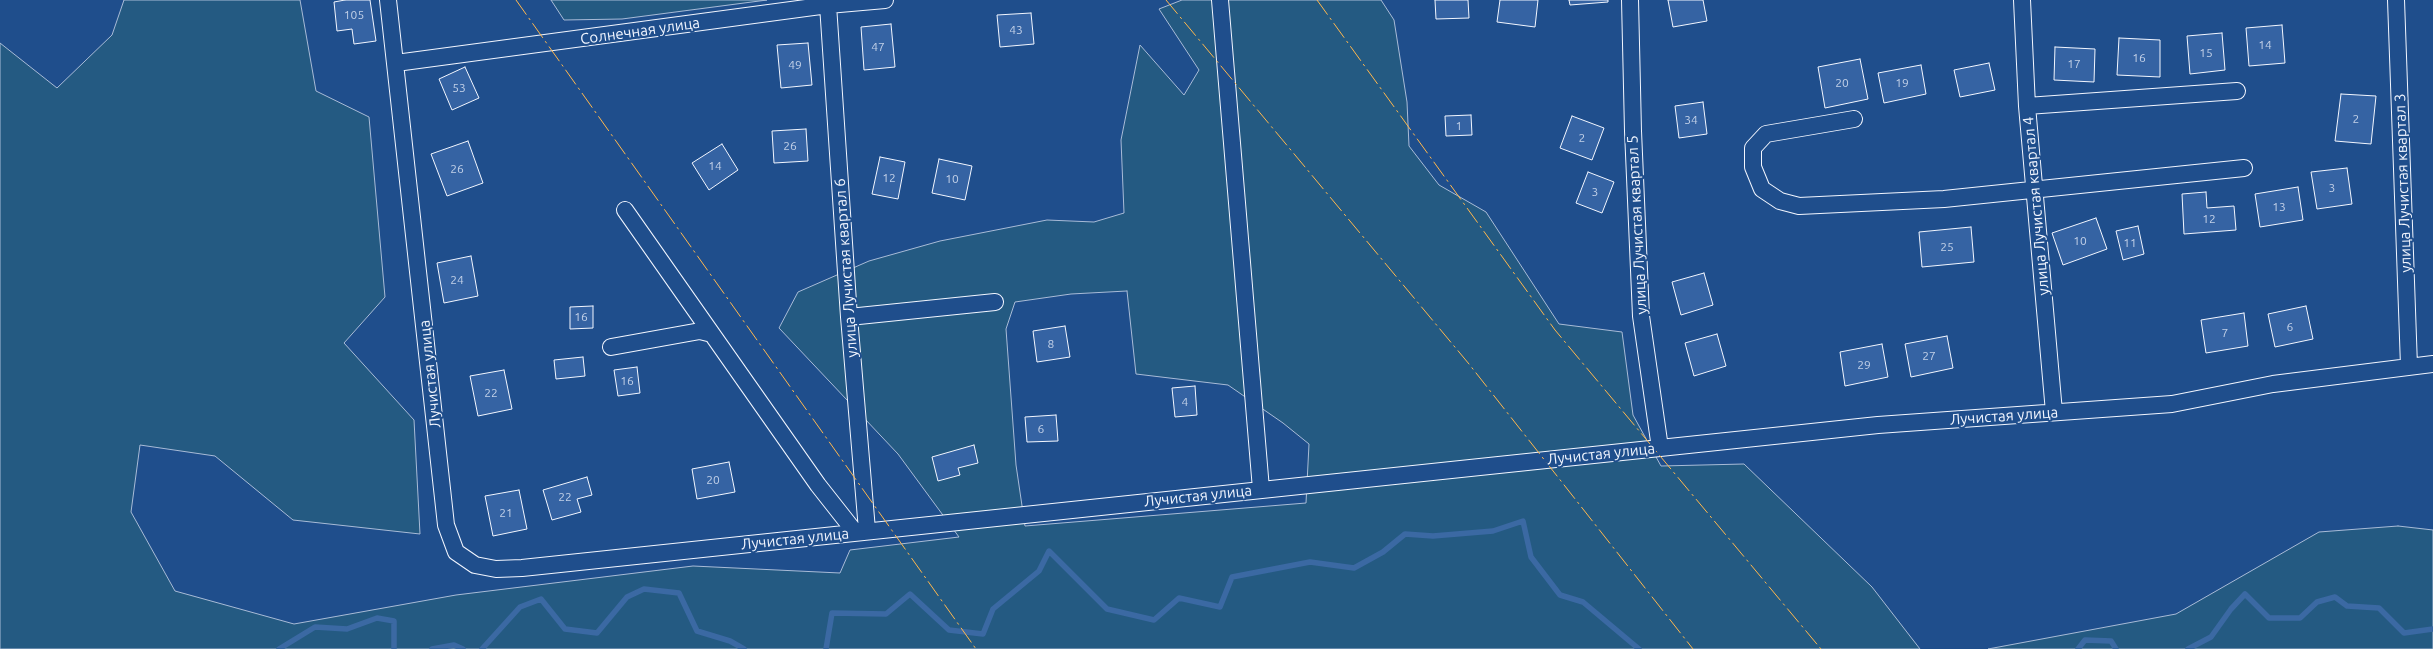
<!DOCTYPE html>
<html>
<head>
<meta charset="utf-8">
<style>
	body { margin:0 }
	canvas { display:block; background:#1f4e8c }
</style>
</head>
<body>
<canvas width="2433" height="649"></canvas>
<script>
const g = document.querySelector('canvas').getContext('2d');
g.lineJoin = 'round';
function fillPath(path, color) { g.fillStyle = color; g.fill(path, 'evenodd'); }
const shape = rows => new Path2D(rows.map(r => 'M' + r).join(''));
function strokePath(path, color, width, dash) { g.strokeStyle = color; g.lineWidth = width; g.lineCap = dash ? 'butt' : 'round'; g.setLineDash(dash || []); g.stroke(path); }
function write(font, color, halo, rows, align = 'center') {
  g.font = font + ' Ubuntu,sans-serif'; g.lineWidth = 4; g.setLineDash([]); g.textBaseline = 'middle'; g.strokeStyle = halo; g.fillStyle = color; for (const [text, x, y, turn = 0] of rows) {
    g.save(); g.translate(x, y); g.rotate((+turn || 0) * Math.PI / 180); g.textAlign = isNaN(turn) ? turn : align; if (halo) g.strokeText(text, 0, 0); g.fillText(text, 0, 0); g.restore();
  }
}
const green = shape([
	[124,0,300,0,316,91,369,117,385,297,344,343,414,420,420,534,293,520,215,456,140,445,131,512,175,591,294,624,456,595,693,566,840,573,850,550,959,537,898,454,779,328,798,292,869,261,940,241,1047,220,1094,222,1124,213,1121,140,1140,45,1184,95,1199,70,1159,9,1182,0,1381,0,1394,20,1407,102,1409,146,1439,185,1486,212,1559,324,1622,332,1633,415,1661,466,1744,464,1872,587,1920,649,0,649,0,43,57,88,112,35,124,0],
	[1127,291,1136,374,1228,385,1283,423,1309,444,1306,503,1025,526,1016,465,1006,329,1015,302,1071,294,1127,291],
	[551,0,767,0,622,19,564,20,551,0],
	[2398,526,2433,530,2433,649,1988,649,2176,614,2319,532,2398,526]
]);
fillPath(green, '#245a82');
strokePath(green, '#a8bbd7', 1);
strokePath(shape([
	[279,649,315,627,347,629,377,618,394,621,394,649],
	[432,649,454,645,463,649],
	[482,649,520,607,541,599,565,629,597,633,627,597,644,589,679,593,697,631,730,641,744,649],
	[826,649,832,613,886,614,910,594,949,630,983,634,993,609,1039,571,1049,551,1107,609,1154,620,1179,598,1220,607,1232,577,1310,562,1354,568,1383,552,1405,534,1433,536,1493,531,1523,521,1531,557,1560,595,1583,602,1639,649],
	[2078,649,2085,640,2111,641,2116,649],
	[2188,649,2211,637,2231,609,2245,594,2269,618,2300,618,2317,602,2335,597,2347,606,2379,608,2404,633,2433,629]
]), '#3b69a3', 5.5);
const building = shape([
	[345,0,370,0,376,41,354,44,352,29,337,31,334,2,345,0],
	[1435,0,1468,0,1469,18,1436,19,1435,0],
	[1500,0,1538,0,1535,27,1497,22,1500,0],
	[1569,0,1608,0,1608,2,1570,5,1569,0],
	[1668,0,1703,0,1707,21,1673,27,1668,0],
	[1031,13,1034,44,1000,47,997,15,1031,13],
	[891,24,895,67,864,70,861,27,891,24],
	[2282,25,2285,63,2249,66,2246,28,2282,25],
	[2222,33,2225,70,2190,74,2187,36,2222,33],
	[2119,38,2160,40,2160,77,2117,75,2119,38],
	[808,43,812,85,781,88,777,45,808,43],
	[2055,47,2095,49,2094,82,2054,80,2055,47],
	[1860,59,1868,99,1825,108,1818,67,1860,59],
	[1989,63,1995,90,1960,97,1954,70,1989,63],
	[1921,65,1926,94,1884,103,1878,73,1921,65],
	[465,67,479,98,452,110,439,79,465,67],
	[2341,94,2376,96,2371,144,2335,141,2341,94],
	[1703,102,1707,134,1679,138,1675,106,1703,102],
	[1471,115,1472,135,1446,136,1445,116,1471,115],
	[1572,116,1604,128,1592,160,1560,148,1572,116],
	[806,129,808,161,774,163,772,131,806,129],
	[468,141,483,183,447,196,431,154,468,141],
	[722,144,738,170,709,190,692,163,722,144],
	[880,157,905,162,898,199,872,194,880,157],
	[939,159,972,166,965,200,932,193,939,159],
	[2347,168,2352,204,2317,209,2311,172,2347,168],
	[1588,172,1614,182,1602,213,1576,203,1588,172],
	[2298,187,2303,220,2260,227,2255,194,2298,187],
	[2206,192,2207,208,2234,206,2236,230,2184,234,2182,194,2206,192],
	[2096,218,2107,249,2063,265,2052,233,2096,218],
	[2138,226,2144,254,2123,260,2116,231,2138,226],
	[1971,227,1974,262,1922,267,1919,232,1971,227],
	[471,256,478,296,444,303,437,263,471,256],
	[1704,273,1713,305,1681,315,1672,282,1704,273],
	[593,306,593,328,570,329,570,307,593,306],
	[2306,306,2313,339,2275,347,2268,314,2306,306],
	[2244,313,2248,346,2206,353,2201,320,2244,313],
	[1065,326,1070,357,1037,362,1033,331,1065,326],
	[1717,334,1726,366,1694,376,1685,343,1717,334],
	[1947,336,1953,368,1911,377,1905,344,1947,336],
	[1882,344,1888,377,1845,386,1840,352,1882,344],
	[583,357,585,376,556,379,554,360,583,357],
	[637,367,640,393,618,396,614,370,637,367],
	[504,370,512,409,478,416,470,376,504,370],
	[1195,386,1197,415,1175,417,1172,388,1195,386],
	[1056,415,1058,441,1027,442,1025,417,1056,415],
	[974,445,978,463,958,468,960,475,938,481,932,457,974,445],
	[729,462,735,492,697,499,692,469,729,462],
	[587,477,592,495,577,499,581,512,552,520,543,490,587,477],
	[519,490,527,529,493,536,485,496,519,490]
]);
fillPath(building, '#3563a3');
strokePath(building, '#f2f6ff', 1);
const street = shape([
	[388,0,446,525,456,552,475,565,496,569,522,568,1878,425,2172,404,2273,384,2433,364],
	[1220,0,1261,489],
	[1630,0,1633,131,1641,316,1660,448],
	[2022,0,2027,106,2054,412],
	[2396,0,2409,366],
	[828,5,849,317,867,530],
	[396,63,828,5,885,0],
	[2027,106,2237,91],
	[1854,119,1766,134,1753,148,1753,167,1762,189,1780,201,1799,206,1944,199,2244,168],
	[625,210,712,334],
	[849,317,995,302],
	[611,347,700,331,712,334,818,485,855,532]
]);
strokePath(street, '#f2f6ff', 18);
strokePath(street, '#1f4e8c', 16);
strokePath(shape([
	[516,0,976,649],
	[1166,0,1469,364,1693,649],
	[1317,0,1555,330,1821,649]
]), '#ffb74d', 1, [18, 4, 2.5, 4]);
write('12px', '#c3d1e8', null, [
	["105",354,15],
	["43",1016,30],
	["14",2265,45],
	["47",878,47],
	["15",2206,53],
	["16",2139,58],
	["17",2074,64],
	["49",795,65],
	["20",1842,83],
	["19",1902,83],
	["53",459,88],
	["2",2356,119],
	["34",1691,120],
	["1",1459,126],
	["2",1582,138],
	["26",790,146],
	["14",715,166],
	["26",457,169],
	["12",889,178],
	["10",952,179],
	["3",2332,188],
	["3",1595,192],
	["13",2279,207],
	["12",2209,219],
	["10",2080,241],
	["11",2130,243],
	["25",1947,247],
	["24",457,280],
	["16",581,317],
	["6",2290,327],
	["7",2225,333],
	["8",1051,344],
	["27",1929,356],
	["29",1864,365],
	["16",627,381],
	["22",491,393],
	["4",1185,402],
	["6",1041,429],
	["20",713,480],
	["22",565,497],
	["21",506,513]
]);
write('15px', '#f2f6ff', '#1f4e8c', [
	["Солнечная улица",640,31,-8],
	["улица Лучистая квартал 3",2403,183,-92],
	["улица Лучистая квартал 4",2036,206,-95],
	["улица Лучистая квартал 5",1637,225,-93],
	["улица Лучистая квартал 6",846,268,-94],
	["Лучистая улица",430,374,-96],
	["Лучистая улица",2004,416,-4],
	["Лучистая улица",1601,454,-6],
	["Лучистая улица",1198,496,-6],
	["Лучистая улица",795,539,-6]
]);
</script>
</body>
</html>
